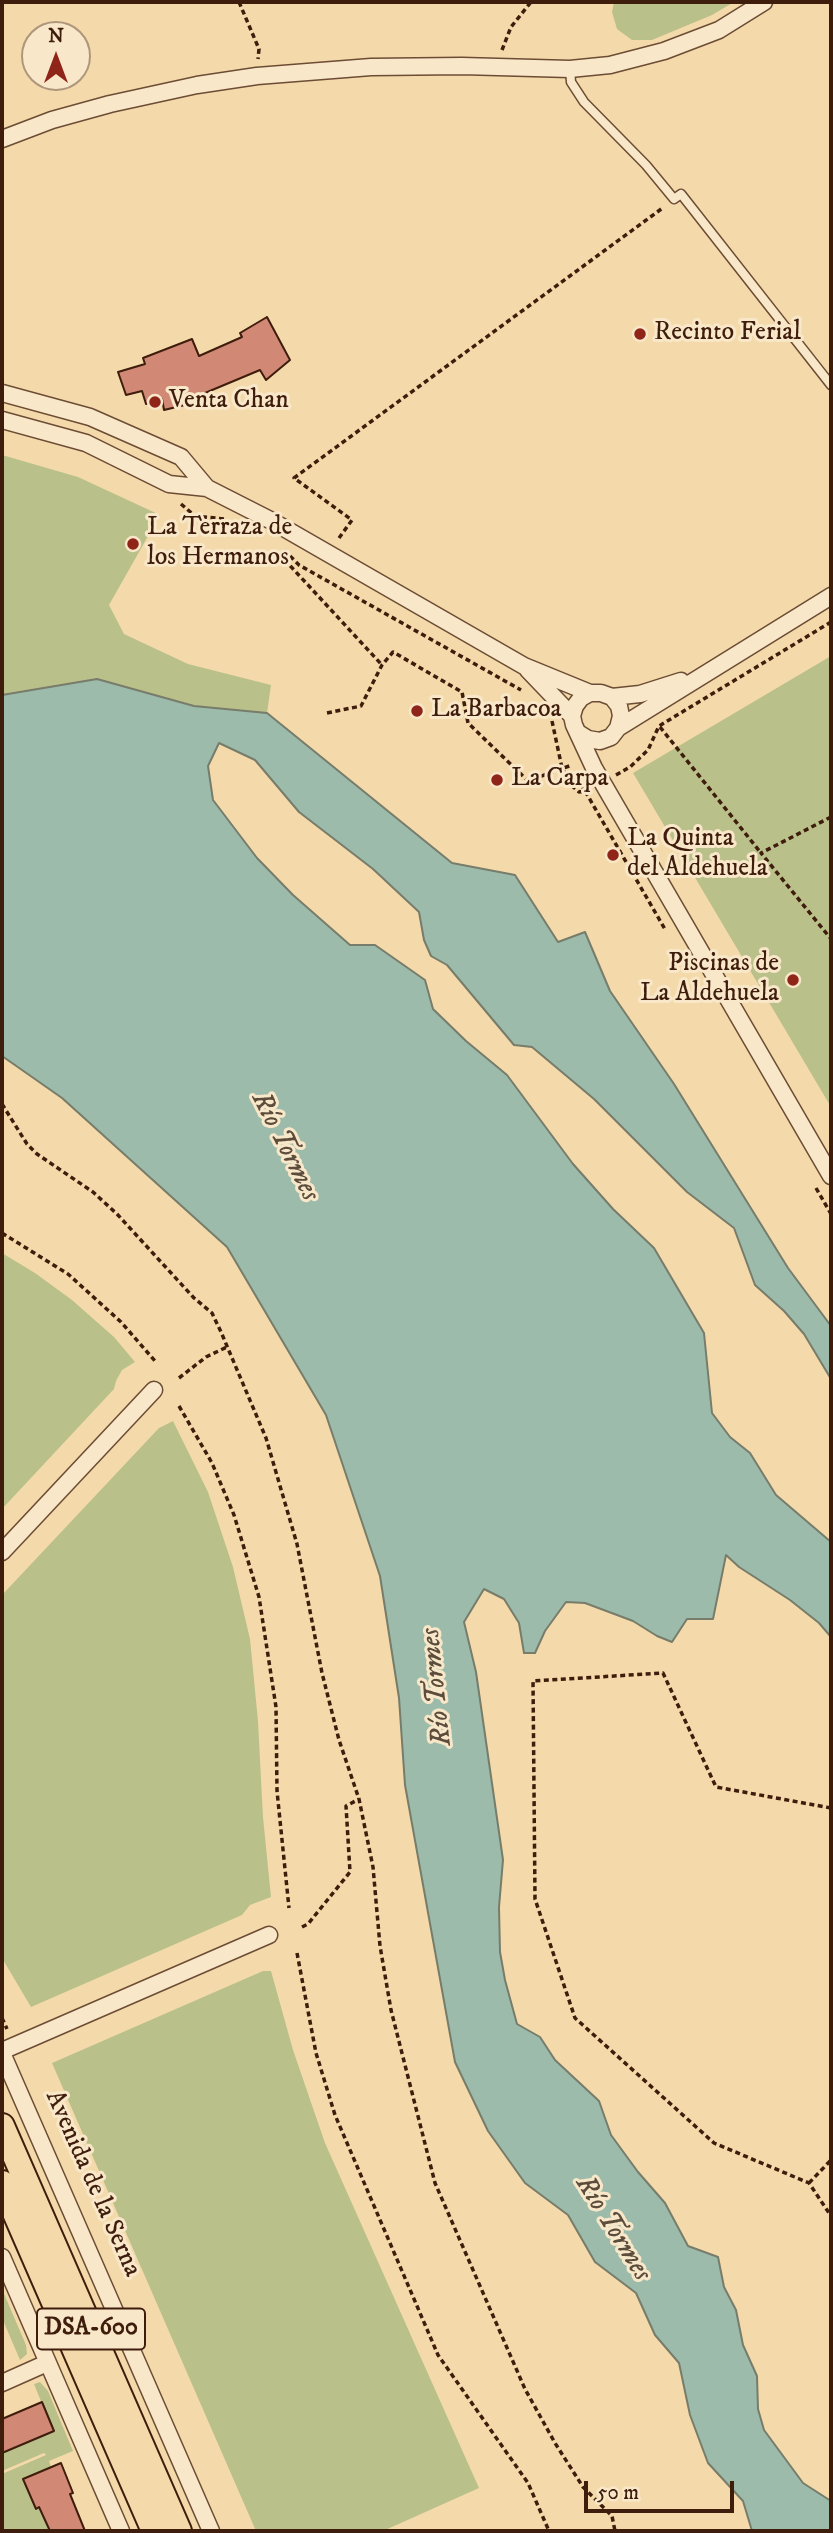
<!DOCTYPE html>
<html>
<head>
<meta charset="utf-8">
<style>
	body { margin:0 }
	#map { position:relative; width:833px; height:2533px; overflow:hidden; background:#f4daaa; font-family:"IM FELL DW Pica",serif }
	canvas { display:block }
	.frame { position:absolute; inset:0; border:4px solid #3f1d0d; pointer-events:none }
	.north { position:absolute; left:21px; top:21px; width:70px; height:70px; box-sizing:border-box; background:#f8e7c8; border:2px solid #ae967d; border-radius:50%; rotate:0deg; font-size:19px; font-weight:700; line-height:28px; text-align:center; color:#3f1d0d }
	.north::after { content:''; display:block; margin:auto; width:24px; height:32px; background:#8f2418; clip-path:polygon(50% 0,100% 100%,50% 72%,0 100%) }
	.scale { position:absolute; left:584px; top:2481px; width:150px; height:32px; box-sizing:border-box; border:4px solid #3f1d0d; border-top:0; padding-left:9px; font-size:21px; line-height:24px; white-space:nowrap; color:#3f1d0d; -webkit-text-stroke:5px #f8e7c8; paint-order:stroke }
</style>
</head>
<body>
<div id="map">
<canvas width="833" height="2533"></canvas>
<div class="frame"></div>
<div class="north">N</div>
<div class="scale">50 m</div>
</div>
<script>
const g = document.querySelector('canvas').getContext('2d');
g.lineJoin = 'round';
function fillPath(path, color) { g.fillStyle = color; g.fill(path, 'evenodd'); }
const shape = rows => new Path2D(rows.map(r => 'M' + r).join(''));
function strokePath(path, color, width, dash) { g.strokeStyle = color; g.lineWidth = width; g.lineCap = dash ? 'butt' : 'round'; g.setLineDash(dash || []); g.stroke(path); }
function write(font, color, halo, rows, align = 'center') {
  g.font = font + ' "IM FELL DW Pica",serif'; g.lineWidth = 6; g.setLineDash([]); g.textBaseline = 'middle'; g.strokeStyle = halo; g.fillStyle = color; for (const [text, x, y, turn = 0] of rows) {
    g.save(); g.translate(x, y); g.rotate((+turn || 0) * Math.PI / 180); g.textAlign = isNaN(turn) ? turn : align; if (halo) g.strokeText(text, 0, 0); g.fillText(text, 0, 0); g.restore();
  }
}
fillPath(shape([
	[614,2,734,2,712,15,652,40,632,40,617,29,612,12],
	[2,455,78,477,160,515,109,605,124,634,188,664,271,685,267,713,194,706,97,679,2,695],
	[831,656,831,1107,633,773],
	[2,1253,35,1273,72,1300,114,1337,135,1362,122,1370,116,1381,114,1389,2,1509],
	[173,1421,208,1492,233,1567,250,1639,258,1721,263,1817,271,1897,250,1905,242,1915,31,2007,2,1958,2,1595,159,1428],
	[263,1971,271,1971,293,2050,325,2143,479,2488,383,2531,256,2531,52,2063],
	[2,2289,26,2345,27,2354,20,2360,2,2318],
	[40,2382,48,2391,73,2451,49,2461,51,2467,24,2479,36,2508,64,2497,70,2510,76,2508,80,2517,50,2531,2,2531,2,2474,46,2455,44,2453,2,2471,2,2453,53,2431,34,2384]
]), '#bac08a');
const water = shape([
	[97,679,194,706,267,713,452,863,515,875,558,942,585,932,610,991,674,1084,788,1268,831,1326,831,1379,804,1334,784,1311,755,1285,734,1228,687,1192,594,1099,532,1047,514,1045,447,965,431,956,424,940,419,912,373,869,299,812,255,760,219,743,208,766,213,800,257,858,293,895,350,945,375,945,425,980,433,1009,466,1041,507,1075,573,1164,613,1209,654,1248,704,1333,712,1413,730,1437,750,1453,776,1495,831,1542,831,1637,819,1623,790,1600,739,1567,726,1555,713,1619,687,1619,672,1642,657,1636,633,1621,585,1603,566,1602,545,1631,535,1653,524,1653,519,1623,504,1599,484,1589,464,1622,476,1672,503,1860,499,1907,500,1952,505,1980,517,2024,540,2037,555,2060,599,2101,611,2135,638,2172,665,2203,688,2246,718,2257,724,2287,736,2310,743,2345,757,2376,758,2409,764,2430,803,2483,831,2501,831,2531,752,2531,743,2501,708,2463,690,2415,679,2363,655,2335,636,2293,595,2262,568,2215,525,2183,488,2131,455,2062,405,1785,399,1698,380,1576,326,1415,227,1247,62,1098,2,1056,2,695,97,679]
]);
fillPath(water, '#9cbbaa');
strokePath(water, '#777c6b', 2);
const building = shape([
	[267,317,290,360,266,380,260,370,205,393,206,400,164,410,162,399,146,404,142,391,126,395,118,372,145,364,143,358,192,339,199,356,242,337,240,333,267,317],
	[42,2402,54,2431,2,2453,2,2419,42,2402],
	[61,2463,73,2493,70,2494,85,2531,50,2531,39,2507,36,2509,23,2479,61,2463]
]);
fillPath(building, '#d18874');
strokePath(building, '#3f1d0d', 2);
const lane = shape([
	[570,69,571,82,584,102,646,165,674,199,681,194,831,385]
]);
const street = shape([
	[2,139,52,120,110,104,197,85,257,76,371,67,462,66,570,69,610,65,664,51,719,30,764,2],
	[2,393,90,417,181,457,207,488],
	[2,420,86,443,169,484,207,488,270,520,524,666,590,693],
	[528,670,572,716],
	[612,697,640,694,681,681],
	[618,728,831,596],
	[580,734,588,739,600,741,611,737,618,728,621,716,619,706,612,697,601,693,590,693,581,698,575,706,572,716,574,725,594,768,831,1176],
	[2,1552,154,1390],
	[2,2051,269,1935],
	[2,2053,211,2531],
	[2,2257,121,2531],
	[2,2383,47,2363]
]);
const primary = shape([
	[2,2126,179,2531],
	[2,2183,154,2531]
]);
strokePath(lane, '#6c4c34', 11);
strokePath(street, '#6c4c34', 19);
strokePath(primary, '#3f1d0d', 28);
strokePath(shape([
	[239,2,259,49,258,59],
	[502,50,511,27,531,2],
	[181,504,195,516,225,519],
	[339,538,352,520,294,478,664,207],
	[284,550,299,565,521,690],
	[281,552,283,558,382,665],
	[327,713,361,706,382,665,393,652,462,692,468,723,528,781,572,765],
	[552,721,562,768,570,784,579,792,588,791],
	[660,727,761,853],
	[616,775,630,767,648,750,659,726,831,622],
	[581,784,666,931],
	[831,817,761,853,831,939],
	[2,1104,27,1144,37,1154,93,1192,117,1214,194,1298,212,1313,221,1332,266,1438,297,1544,322,1673,339,1740,359,1799,373,1867,380,1946,391,2010,435,2183,525,2389,555,2443,583,2487,612,2516,615,2531],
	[816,1188,831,1214],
	[2,1233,68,1274,121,1322,155,1361],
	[179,1378,206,1357,227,1347],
	[179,1406,212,1463,234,1515,259,1597,276,1707,277,1791,289,1908],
	[831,1808,716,1787,663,1673,533,1681,535,1899,575,2018,714,2143,809,2183,831,2216],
	[302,1927,308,1924,350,1872,346,1806,359,1799],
	[297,1953,316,2053,335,2115,414,2299,438,2355,528,2483,549,2531],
	[2,2018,7,2029],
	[809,2183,831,2160]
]), '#3f1d0d', 3.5, [5, 3.5]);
strokePath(lane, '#f8e7c8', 8);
strokePath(street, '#f8e7c8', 16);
strokePath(primary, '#f4daaa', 24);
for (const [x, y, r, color] of [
	[640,334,7,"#8f2418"],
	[155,402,7,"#8f2418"],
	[133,544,7,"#8f2418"],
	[417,711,7,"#8f2418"],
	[497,780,7,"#8f2418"],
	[613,855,7,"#8f2418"],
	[793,980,7,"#8f2418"]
]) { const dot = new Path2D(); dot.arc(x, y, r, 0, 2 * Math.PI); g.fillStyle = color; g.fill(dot); strokePath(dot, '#f8e7c8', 2.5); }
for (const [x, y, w] of [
	[91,2329,108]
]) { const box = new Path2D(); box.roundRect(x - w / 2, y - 20.5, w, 41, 5); g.fillStyle = '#f8e7c8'; g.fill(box); strokePath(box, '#3f1d0d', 2); }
write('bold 24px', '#3f1d0d', null, [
	["DSA-600",91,2329]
]);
write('26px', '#3f1d0d', '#f8e7c8', [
	["Recinto Ferial",654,334],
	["Venta Chan",169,402],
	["La Terraza de",147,529],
	["los Hermanos",147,559],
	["La Barbacoa",431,711],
	["La Carpa",511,780],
	["La Quinta",627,840],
	["del Aldehuela",627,870],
	["Piscinas de",779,965,"right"],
	["La Aldehuela",779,995,"right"]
], 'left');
write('26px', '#3f1d0d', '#f8e7c8', [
	["Avenida de la Serna",92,2184,66]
]);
write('italic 28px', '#5b4c3c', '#f8e7c8', [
	["Río Tormes",284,1147,63],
	["Río Tormes",438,1687,-96],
	["Río Tormes",612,2229,58]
]);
</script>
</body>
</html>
